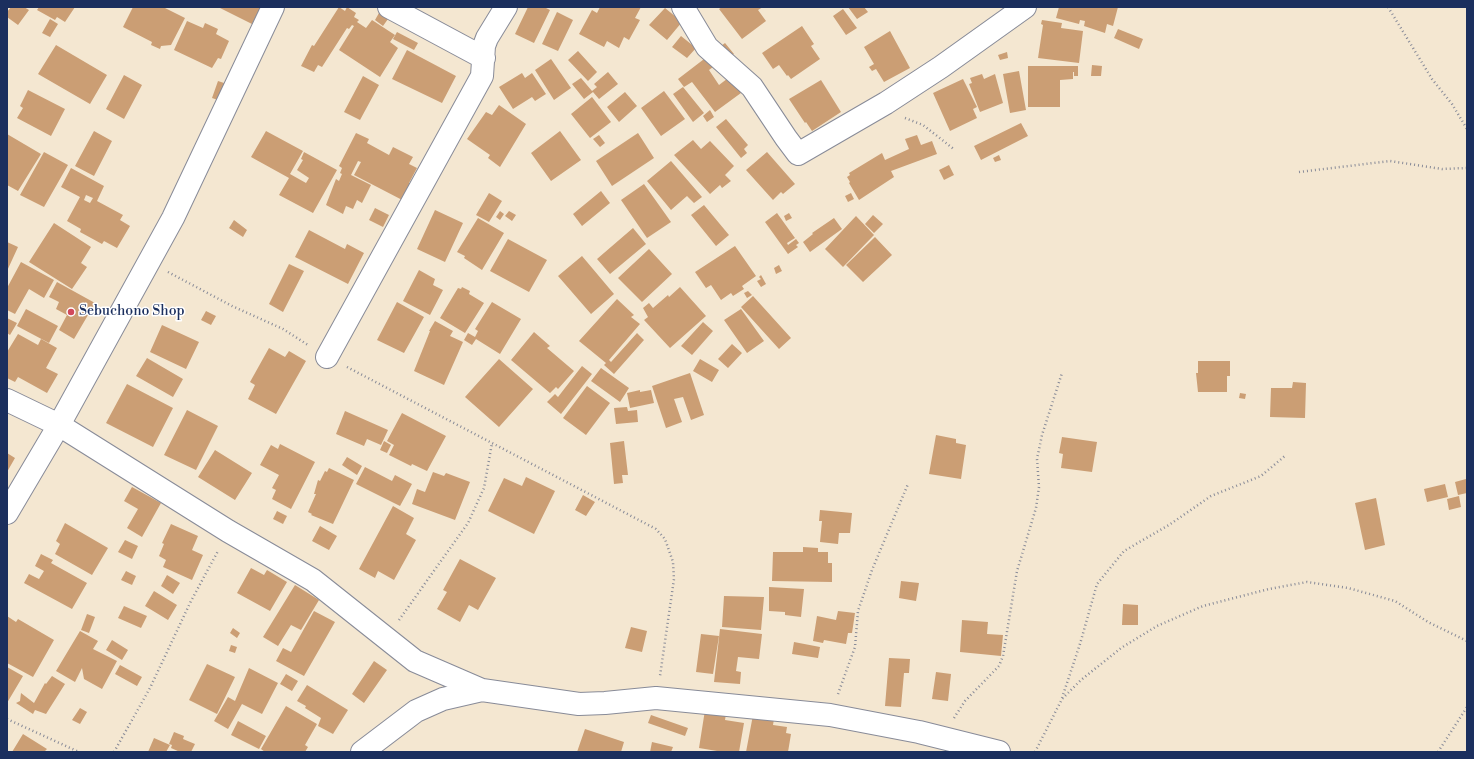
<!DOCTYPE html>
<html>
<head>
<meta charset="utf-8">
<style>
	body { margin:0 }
	#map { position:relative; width:1474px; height:759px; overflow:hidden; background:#f4e7d1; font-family:"Libre Bodoni",serif }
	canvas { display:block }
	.frame { position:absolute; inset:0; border:8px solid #1b2f5e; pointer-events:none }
</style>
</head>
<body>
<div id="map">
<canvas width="1474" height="759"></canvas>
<div class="frame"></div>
</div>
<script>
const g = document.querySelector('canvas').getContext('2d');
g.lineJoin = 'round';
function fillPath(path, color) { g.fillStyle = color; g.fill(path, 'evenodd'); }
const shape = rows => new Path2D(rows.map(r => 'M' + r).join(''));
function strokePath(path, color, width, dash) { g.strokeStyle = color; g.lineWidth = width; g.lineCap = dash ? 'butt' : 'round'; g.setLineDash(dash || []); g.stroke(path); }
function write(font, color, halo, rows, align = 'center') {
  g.font = font + ' "Libre Bodoni",serif'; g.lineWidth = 3; g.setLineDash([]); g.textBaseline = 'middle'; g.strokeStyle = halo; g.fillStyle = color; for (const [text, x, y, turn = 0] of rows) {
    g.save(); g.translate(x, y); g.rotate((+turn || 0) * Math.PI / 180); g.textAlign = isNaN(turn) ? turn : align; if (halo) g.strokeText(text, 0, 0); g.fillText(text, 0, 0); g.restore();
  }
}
fillPath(shape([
	[11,7,24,7,29,10,18,25,7,17,7,12],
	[39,7,75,7,65,22,57,17,55,20,37,10],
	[133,7,163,7,185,18,171,45,161,46,160,49,151,45,152,42,123,27],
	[218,7,261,7,252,24],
	[339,7,345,11,347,7,356,13,354,17,359,20,357,22,366,28,372,20,395,35,390,42,398,48,380,77,339,50,354,26,352,25,349,29,347,28,322,67,318,65,314,72,301,66,312,45,314,46],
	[528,7,544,7,550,10,534,43,515,34],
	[600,7,641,7,635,18,640,20,629,40,624,37,619,48,607,41,604,47,579,34,592,10,597,13],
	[722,7,763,7,758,10,766,21,742,39,719,9],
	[848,7,864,7,868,12,857,19],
	[1059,7,1118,7,1113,26,1107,24,1105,33,1084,26,1085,21,1080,20,1079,24,1056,18],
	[665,8,682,22,667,40,649,25],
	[843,9,857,28,846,35,833,16],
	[557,12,573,20,558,51,542,44],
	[379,13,388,19,383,26,375,20],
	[50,19,58,24,50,37,42,33],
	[1042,20,1062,23,1061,28,1083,31,1079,63,1038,58,1043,25,1041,24],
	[187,21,203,28,205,23,218,29,216,34,229,41,221,59,218,58,212,68,174,50],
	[802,26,814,44,811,46,820,59,791,79,788,75,787,76,779,65,773,69,762,53],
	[1118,29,1143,39,1139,49,1114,38],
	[890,31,910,68,884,82,876,69,872,71,869,67,874,64,864,47],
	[397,32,418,43,414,50,393,39],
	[681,36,696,48,687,58,672,47],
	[725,43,734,54,726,60,725,58,709,70,719,85,744,66,756,82,715,112,692,82,684,87,678,79],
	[56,45,107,75,90,104,38,74],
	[407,50,456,76,442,103,392,79],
	[578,51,597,72,588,81,568,60],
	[1007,52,1008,58,1000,60,998,55],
	[551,59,571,88,554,100,535,70],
	[1092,65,1102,66,1101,76,1091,76],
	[1028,66,1078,66,1078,76,1074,76,1074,72,1073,72,1073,79,1060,80,1060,107,1028,107],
	[1019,71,1026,110,1010,113,1003,74],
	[608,72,618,84,599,99,593,92,584,99,572,84,581,78,592,91,597,87,594,84],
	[522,73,525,78,532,73,546,94,535,101,532,97,513,109,499,87],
	[982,74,984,79,995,74,1003,103,980,112,969,84,972,83,970,78],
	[124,75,142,85,124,119,106,109],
	[363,76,379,85,360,120,344,112],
	[963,79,977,107,973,109,977,118,950,131,933,93],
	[821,80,841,112,812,131,806,122,805,123,789,99],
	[218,81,227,84,221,101,212,98],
	[683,87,704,113,693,122,673,94],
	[28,90,65,109,51,136,17,118,23,108,20,106],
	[664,91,685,119,661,136,641,108],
	[625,92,637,106,619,122,607,107],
	[592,97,611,122,590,138,571,114],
	[499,105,526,124,500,167,488,158,490,155,467,139,486,112,492,115],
	[710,110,714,117,707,122,703,116],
	[726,119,748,145,744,149,747,153,741,158,716,127],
	[1021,123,1028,136,981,160,974,146],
	[94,131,112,141,94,176,75,166],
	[266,131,303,151,290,174,306,183,309,178,297,170,303,160,301,159,304,152,337,170,313,213,279,195,289,178,251,157],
	[560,131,581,160,551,181,531,153],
	[356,133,369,139,367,143,389,155,393,147,413,157,409,164,417,168,409,183,416,187,408,203,354,175,361,162,358,161,351,175,371,185,362,203,357,200,353,209,346,206,343,214,326,205,336,179,339,181,342,174,340,173,342,168,339,166],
	[638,133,654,158,612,186,596,161],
	[7,134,41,154,18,191,7,185],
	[599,135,605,143,600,147,593,139],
	[917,135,921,145,932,141,937,154,891,171,894,177,859,200,849,183,850,182,847,177,850,175,849,173,882,153,885,160,909,149,905,139],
	[693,140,701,149,710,141,734,166,725,175,731,181,722,188,720,185,710,194,674,155],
	[44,152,68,165,44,207,20,195],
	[767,152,795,184,783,194,781,192,773,200,746,170],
	[999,155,1001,160,995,162,993,158],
	[671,161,702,197,694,203,687,196,671,210,647,181],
	[949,165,954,175,944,180,939,170],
	[71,168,104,186,97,201,123,215,120,220,130,226,117,248,104,241,102,244,80,232,81,229,67,221,80,197,61,187],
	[86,195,93,198,90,203,84,200],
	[644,184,671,222,647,238,621,200],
	[601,191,610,203,582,226,573,214],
	[489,193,502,201,489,222,476,215],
	[851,193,854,199,848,202,845,196],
	[704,205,729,235,716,246,691,215],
	[375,208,389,215,383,227,369,220],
	[435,210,463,223,445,262,417,249],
	[500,211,504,214,500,220,496,217],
	[509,211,516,215,512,221,505,216],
	[777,213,795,238,787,243,788,245,796,239,799,243,796,245,798,247,788,254,765,222],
	[789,213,792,218,786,221,784,216],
	[873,215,883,224,874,233,865,224],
	[856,216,874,235,843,267,825,249],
	[478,218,504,233,482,270,464,258,465,256,457,252],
	[834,218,842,229,810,252,803,242,813,234,812,233],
	[234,220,247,230,243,237,229,228],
	[54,223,91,247,81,263,87,267,72,289,29,262],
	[633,228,646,244,610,274,597,259],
	[309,230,345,249,347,244,364,253,348,284,295,257],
	[875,237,892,255,863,282,846,265],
	[508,239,547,260,529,292,490,271],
	[7,242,18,247,7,271],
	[735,246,756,276,742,286,744,289,733,296,731,293,721,300,711,285,706,288,695,272],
	[649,249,672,274,642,302,618,278],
	[582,256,614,294,591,314,558,276],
	[21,262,54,280,44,298,29,289,15,314,7,310,7,288],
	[289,264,304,271,283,312,269,304],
	[779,265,782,271,776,274,774,268],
	[419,270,435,279,433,285,443,290,430,315,403,301],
	[761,275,766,284,761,287,757,281,761,279,759,277],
	[57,282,95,303,74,339,59,330,67,315,56,309,59,302,49,297],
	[462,287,470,291,469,294,484,303,465,333,440,318,458,288,461,289],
	[680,287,706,316,670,348,644,320,648,317,643,308,649,303,653,308,668,295,669,297],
	[748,291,752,295,747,298,744,293],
	[753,296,791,338,779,349,741,307],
	[617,299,634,315,631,317,640,324,609,360,611,362,637,333,644,340,614,374,604,365,606,363,579,341],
	[397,302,424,317,404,353,377,340],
	[492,302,521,319,500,354,476,339,472,345,464,340,468,333,475,337,478,331,475,329],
	[26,309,58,326,49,343,17,326],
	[741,309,764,341,747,353,724,320],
	[206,311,216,316,211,325,201,320],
	[7,318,17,323,10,335,7,333],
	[435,321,453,331,450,336,463,342,444,385,414,371,430,331,429,331],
	[703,322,713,331,692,355,681,346],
	[162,325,199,342,186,369,150,352],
	[534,332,550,346,547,348,574,371,558,389,556,387,550,393,511,360],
	[18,334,38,345,41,339,57,348,46,368,58,374,47,393,18,377,15,382,7,378,7,352],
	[732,344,742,353,728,368,718,359],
	[269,348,285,357,289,351,306,361,276,414,248,399,255,385,250,382],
	[147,358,183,379,173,397,136,376],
	[499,359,533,389,499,427,465,397],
	[700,359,719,370,712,382,693,371],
	[1198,361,1230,361,1230,376,1227,376,1227,392,1198,392,1196,373,1198,373],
	[582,366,592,374,561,414,547,402,555,394,558,397],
	[601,368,629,388,620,402,591,381],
	[690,373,704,415,691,420,683,397,674,399,682,422,666,428,652,386],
	[1293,382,1306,383,1305,418,1270,417,1271,388,1292,388],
	[127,384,173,408,153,447,106,423],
	[587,386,610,403,586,435,563,418],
	[640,390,640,392,651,390,654,403,630,408,627,393],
	[1240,393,1246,394,1245,399,1239,398],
	[627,407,628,411,637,410,638,422,616,424,614,408],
	[187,410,218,426,196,470,164,455],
	[345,411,388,430,381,445,367,439,364,446,336,434],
	[402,413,446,436,427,471,412,464,411,466,389,455,394,445,387,441],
	[936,435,956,439,956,443,966,445,961,479,929,474],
	[1062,437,1097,442,1092,472,1061,468,1063,454,1059,453],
	[384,441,391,445,387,453,380,450],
	[624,441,628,475,622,475,623,483,614,484,610,443],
	[280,444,315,462,291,509,272,499,276,490,272,488,279,475,260,465,271,445,278,449],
	[215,450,252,473,235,500,198,477],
	[7,453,15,458,7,472],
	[347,457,362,466,357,475,342,465],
	[365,467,392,481,395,475,412,484,400,506,356,484],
	[329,468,354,480,333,524,311,515,312,514,308,512,316,494,314,494,318,480,320,481,323,475,325,476,323,475,325,471,327,472],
	[433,472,444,476,446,473,470,482,455,520,412,504,417,489,425,492],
	[526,477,555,491,534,534,488,511,504,478,522,486],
	[1466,479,1467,493,1458,495,1455,482],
	[1445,484,1448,497,1427,502,1424,489],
	[132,487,161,503,142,537,127,528,138,509,124,501],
	[583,495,595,502,586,516,575,510],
	[1459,496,1461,507,1449,510,1447,499],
	[1376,498,1385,545,1365,550,1355,503],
	[393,506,414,518,406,534,416,540,394,580,378,571,375,578,359,569],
	[820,510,852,513,850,533,839,533,838,544,820,542,822,521,819,521],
	[277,511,287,516,283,524,273,519],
	[65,523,108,548,92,575,55,554,60,544,56,541],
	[171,524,198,536,192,550,203,555,192,580,163,567,166,560,159,556,164,544,162,543],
	[320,526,337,536,329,550,312,541],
	[125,540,138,546,132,559,118,552],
	[803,547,818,548,818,552,828,552,828,563,832,563,832,582,772,581,773,552,803,552],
	[41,554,53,560,51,563,87,583,72,609,24,583,29,574,39,579,44,571,35,566],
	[460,559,496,578,478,610,469,605,460,622,437,609,447,592,443,590],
	[251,568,264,575,267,570,287,582,270,611,237,593],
	[126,571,136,576,132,585,121,580],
	[167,575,180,583,173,594,161,586],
	[901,581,919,583,916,601,899,598],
	[295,585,319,600,301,630,291,625,278,646,263,637],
	[769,587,804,589,801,617,785,615,785,612,769,611],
	[154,591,177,605,168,620,145,606],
	[724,596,764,597,761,630,722,627],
	[1123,604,1138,605,1138,625,1122,625],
	[124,606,147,616,141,628,118,618],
	[314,611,335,622,304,676,276,661,283,648,291,652],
	[838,611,855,613,852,633,848,633,846,644,824,640,823,643,813,641,817,616,836,620],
	[87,614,95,617,89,633,81,630],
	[7,616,16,622,18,619,54,640,33,677,7,663],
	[962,620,988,622,987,634,1003,635,1001,656,960,652],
	[631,627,647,631,642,652,625,648],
	[233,628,240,633,237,638,230,633],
	[720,629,762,634,759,659,738,657,736,671,741,672,740,684,714,682],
	[80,631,98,641,93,649,117,661,102,689,84,679,82,668,75,682,56,671],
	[701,634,719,636,713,674,696,672],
	[112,640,128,650,122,660,106,650],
	[794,642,820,647,818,658,792,654],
	[231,645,237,647,235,653,229,651],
	[889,658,910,659,909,673,904,673,901,707,885,706],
	[374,661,387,670,364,703,352,694],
	[207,664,235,677,217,714,189,700],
	[120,665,142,677,137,686,115,674],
	[7,667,23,676,7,703],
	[249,668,278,683,262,714,242,704,228,729,214,721,228,697,235,701],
	[936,672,951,674,948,701,932,699],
	[286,674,298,681,292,691,280,684],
	[52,676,65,684,46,714,35,710,33,714,16,703,20,701,21,693,34,703,45,683,46,684],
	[307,685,348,710,333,734,318,726,321,718,305,708,306,706,297,701],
	[286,706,317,724,305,745,308,747,305,752,265,752,261,749],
	[80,708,87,712,80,724,72,720],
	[705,710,726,714,725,720,744,723,739,752,723,752,699,748],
	[651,715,688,728,685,736,648,723],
	[753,715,774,719,773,725,787,727,786,733,791,734,788,752,746,752],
	[238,721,266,736,259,749,231,735],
	[585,729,624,742,621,752,577,752],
	[174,732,184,736,183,739,195,744,191,752,180,752,171,748,172,745,169,744],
	[23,734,47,749,44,752,12,752],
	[154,738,170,745,166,752,148,752],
	[652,742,673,747,671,752,650,752]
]), '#cb9e74');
const minor = shape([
	[389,7,484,58],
	[683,7,707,47,752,87,786,138,798,154,886,103,941,67,1025,7],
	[327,357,482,76,484,46,487,38,506,7],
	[7,400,59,425,228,531,313,580,415,661,482,690],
	[7,513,59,425,173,218,273,7],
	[362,752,416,711,443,699,482,690,579,704,605,703,656,698,830,715,919,732,999,752]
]);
strokePath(minor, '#888b98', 24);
strokePath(shape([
	[1388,7,1432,79,1452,104,1467,129],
	[905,118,923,125,955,150],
	[1299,172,1390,161,1442,169,1467,168],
	[168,272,232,306,283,329,308,345],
	[347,367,656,529,665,539,673,562,674,579,660,676],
	[399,620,468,523,484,488,492,443],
	[838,694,855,647,858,611,872,570,908,484],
	[1062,698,1080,644,1097,584,1124,551,1169,525,1211,496,1261,476,1286,455],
	[954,718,965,701,999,666,1003,656,1017,571,1036,508,1039,487,1037,459,1042,435,1062,373],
	[7,719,79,752],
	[114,752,150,688,191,601,218,551],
	[1035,752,1062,699,1081,680,1121,648,1157,626,1203,606,1269,589,1307,582,1348,588,1395,601,1428,622,1467,641],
	[1438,752,1467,707]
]), '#888b98', 2.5, [1, 3]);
strokePath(minor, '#fff', 22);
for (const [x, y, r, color] of [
	[71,312,4,"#d1495b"]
]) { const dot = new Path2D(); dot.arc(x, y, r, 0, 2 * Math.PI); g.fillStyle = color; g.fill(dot); strokePath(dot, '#fff', 1.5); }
write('14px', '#1b2f5e', '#fff', [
	["Sebuchono Shop",79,312]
], 'left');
</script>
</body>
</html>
